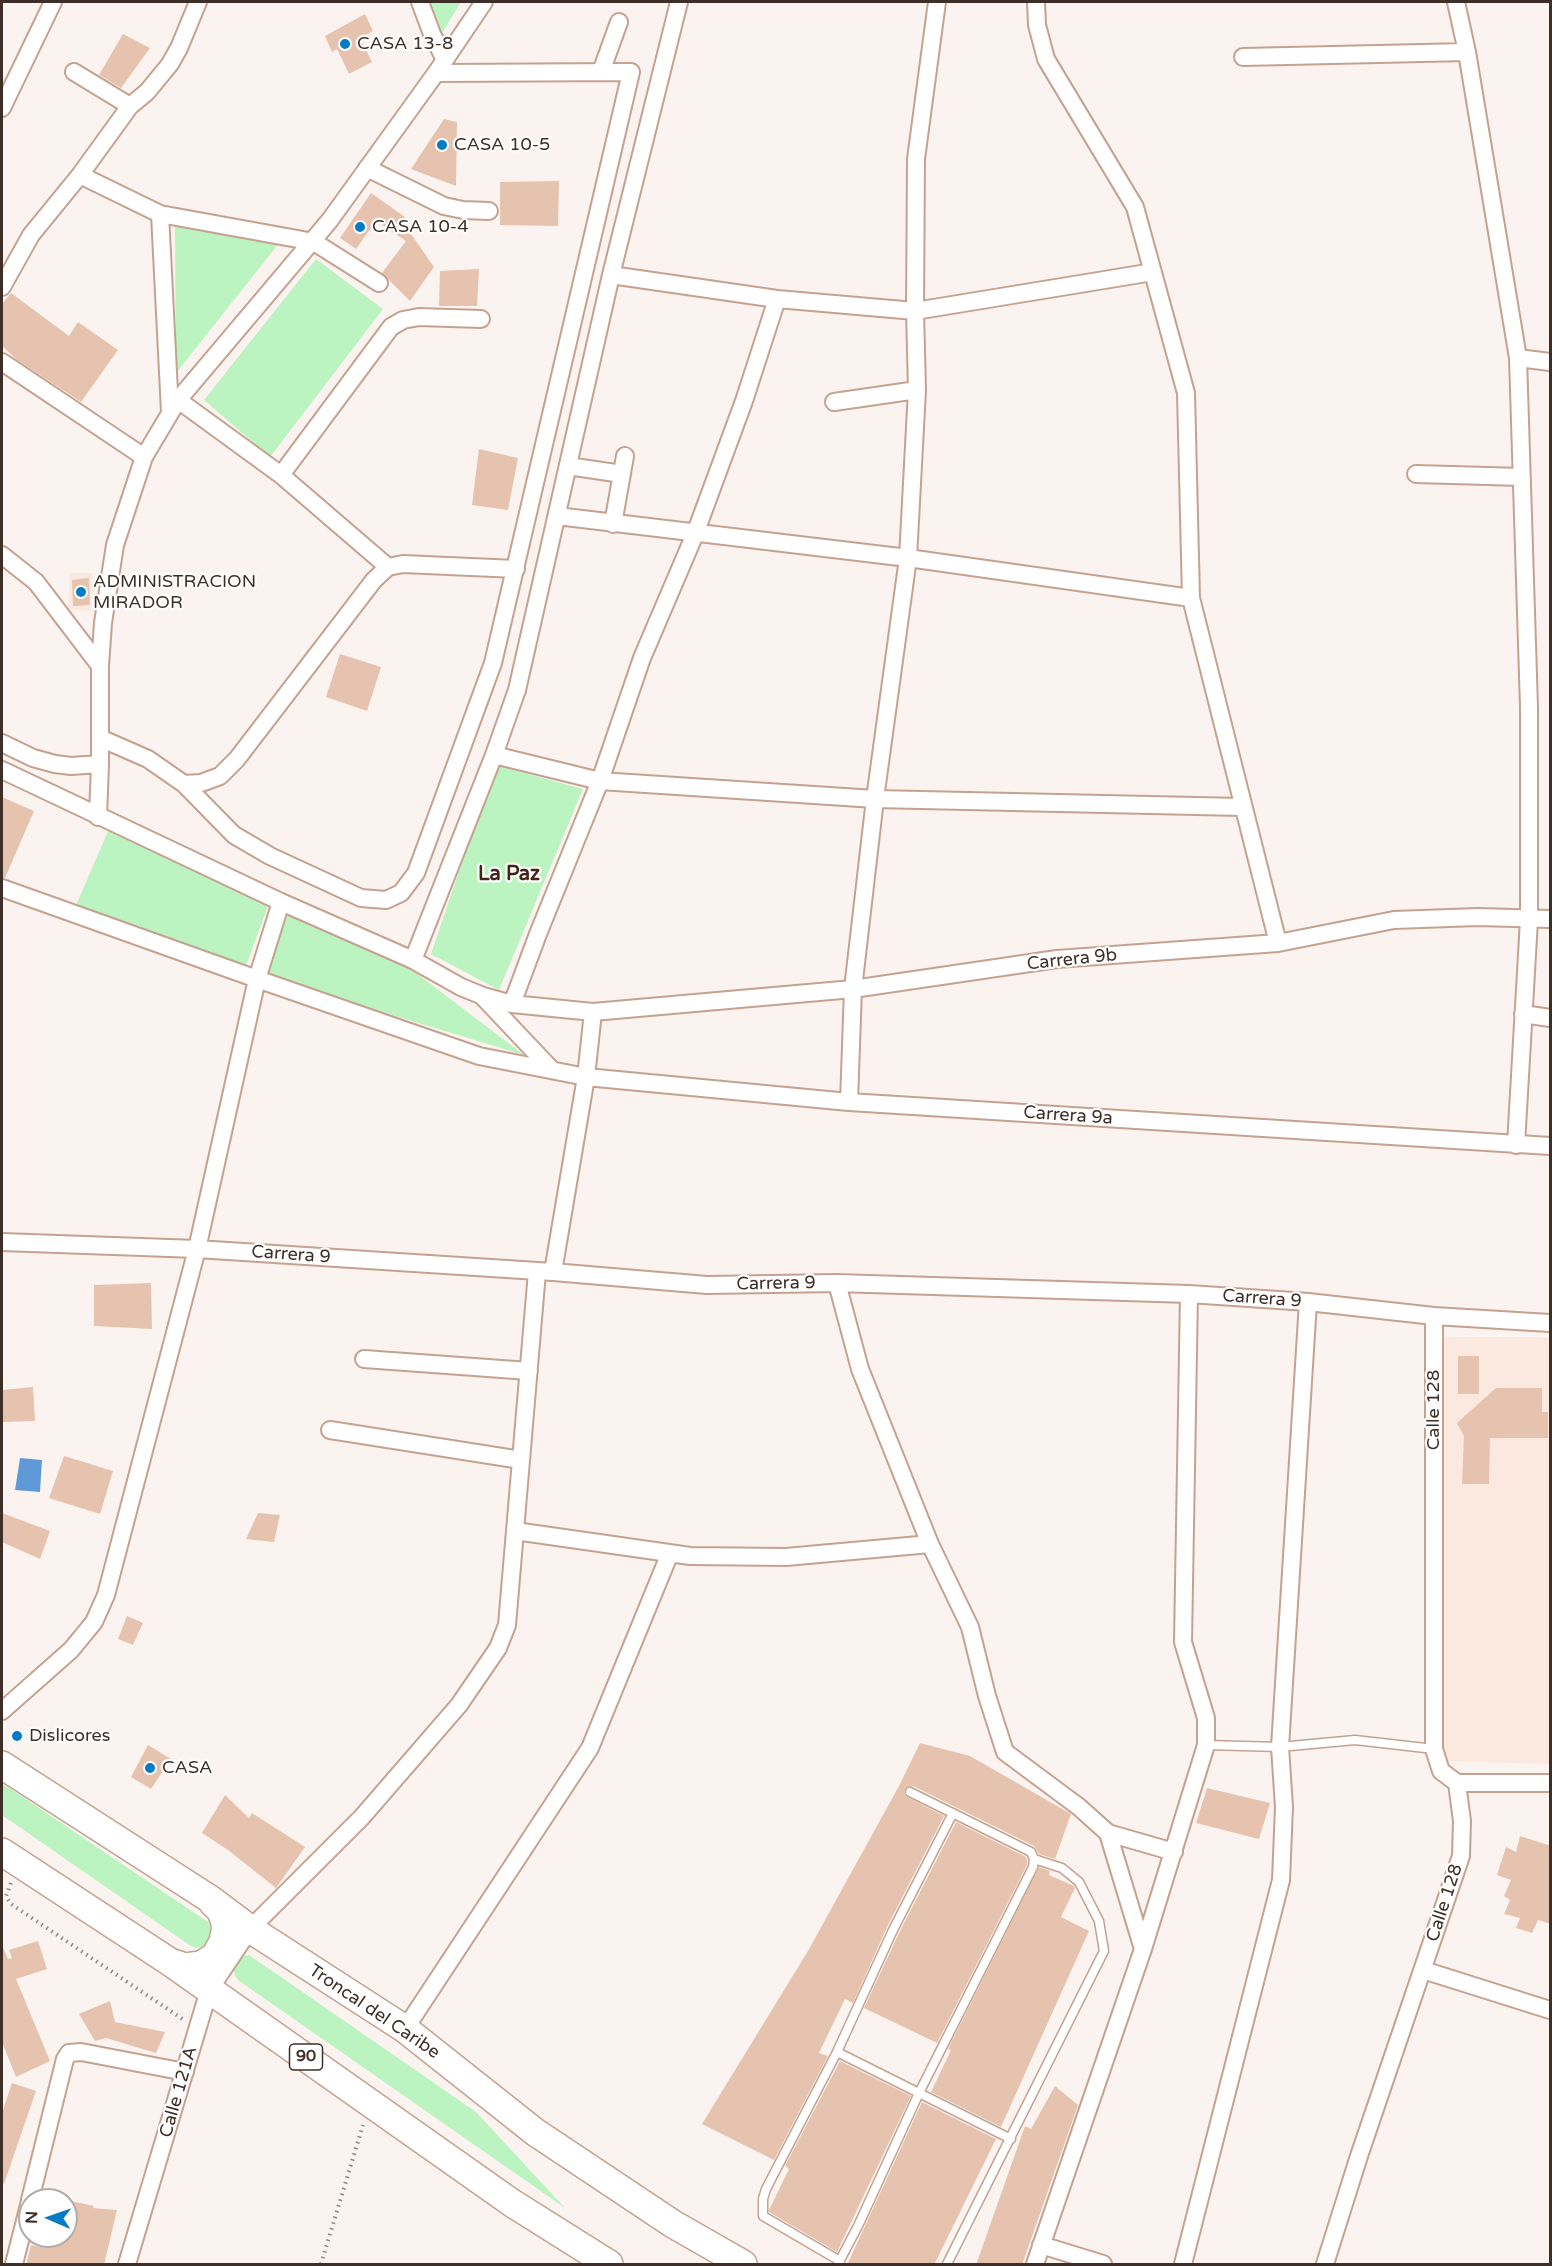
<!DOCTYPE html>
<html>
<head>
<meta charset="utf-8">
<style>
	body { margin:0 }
	#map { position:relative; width:1552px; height:2266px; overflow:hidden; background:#fbf3ef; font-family:"Varela Round",sans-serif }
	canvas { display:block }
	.frame { position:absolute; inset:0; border:3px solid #3d2f27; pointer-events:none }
	.north { position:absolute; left:18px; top:2188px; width:60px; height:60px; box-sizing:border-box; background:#fff; border:2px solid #b1aca9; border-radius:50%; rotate:272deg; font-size:16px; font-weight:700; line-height:24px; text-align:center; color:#3d2f27 }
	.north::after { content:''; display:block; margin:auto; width:21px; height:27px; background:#057bc5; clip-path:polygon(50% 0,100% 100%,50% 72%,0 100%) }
</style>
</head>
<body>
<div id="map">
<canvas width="1552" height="2266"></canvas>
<div class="frame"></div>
<div class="north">N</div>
</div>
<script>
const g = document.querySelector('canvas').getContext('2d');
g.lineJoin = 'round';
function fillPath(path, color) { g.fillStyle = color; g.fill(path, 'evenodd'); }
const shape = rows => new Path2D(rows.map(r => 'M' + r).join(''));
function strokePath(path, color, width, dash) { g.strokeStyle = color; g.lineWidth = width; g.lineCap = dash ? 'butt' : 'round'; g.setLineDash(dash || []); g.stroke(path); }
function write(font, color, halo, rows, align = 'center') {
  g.font = font + ' "Varela Round",sans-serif'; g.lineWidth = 4.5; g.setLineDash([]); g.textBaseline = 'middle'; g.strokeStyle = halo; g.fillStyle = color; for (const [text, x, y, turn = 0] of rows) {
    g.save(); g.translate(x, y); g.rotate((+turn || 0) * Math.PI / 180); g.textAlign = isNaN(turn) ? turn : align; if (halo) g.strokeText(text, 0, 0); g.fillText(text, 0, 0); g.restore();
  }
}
fillPath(shape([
	[70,573,92,573,91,611,68,609],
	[1444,1337,1550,1337,1550,1764,1441,1761]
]), '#fbe8df');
fillPath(shape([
	[431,2,461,2,442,33],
	[175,226,280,242,176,373],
	[316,259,383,309,270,457,204,400],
	[495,765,583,789,499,990,431,954],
	[108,831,268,906,244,971,75,908],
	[288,915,407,966,524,1055,264,976],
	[2,1783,208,1922,213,1933,208,1944,197,1948,191,1946,2,1815],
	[249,1955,476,2112,565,2208,238,1980,235,1976,233,1966,239,1958]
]), '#bbf3c1');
fillPath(shape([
	[20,1458,42,1460,40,1492,15,1490]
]), '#6099d7');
fillPath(shape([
	[365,14,373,31,360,38,372,62,349,74,337,49,332,52,325,36],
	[123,34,150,48,121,88,99,75],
	[444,119,457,122,456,186,411,169],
	[559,181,558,226,500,225,500,182],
	[371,193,405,217,402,221,434,267,410,301,382,273,406,241,376,221,356,249,340,238],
	[479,269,477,306,439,306,440,271],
	[11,293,69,336,78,322,118,350,81,402,17,360,2,346,2,304],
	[479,449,518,458,508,510,472,505],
	[89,578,90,605,73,606,72,580],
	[340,654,381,667,367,711,326,697],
	[2,797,34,811,5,878,2,878],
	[151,1283,152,1329,94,1326,94,1285],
	[1458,1356,1479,1356,1479,1394,1458,1394],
	[33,1387,35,1421,2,1422,2,1390],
	[1496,1388,1542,1388,1542,1412,1548,1412,1548,1438,1490,1438,1489,1484,1462,1484,1464,1436,1457,1423],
	[64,1456,113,1471,100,1514,49,1498],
	[2,1513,50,1531,40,1559,2,1542],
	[258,1513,280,1515,274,1542,246,1539],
	[127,1616,143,1623,133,1645,118,1639],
	[920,1743,970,1756,1071,1814,1055,1859,1039,1854,1034,1846,913,1786,905,1789,904,1793,907,1797,944,1816,887,1927,853,2003,845,1999,819,2053,828,2056,774,2160,702,2124,808,1951,899,1786],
	[148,1745,171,1759,151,1789,131,1777],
	[1207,1788,1270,1803,1259,1839,1196,1823],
	[225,1795,249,1818,252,1813,305,1847,276,1888,228,1850,202,1833],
	[956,1822,1026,1857,1027,1860,1027,1865,937,2043,864,2008,899,1933],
	[1520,1836,1551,1846,1551,1924,1538,1920,1532,1933,1516,1928,1520,1918,1504,1914,1510,1900,1504,1896,1511,1880,1497,1875,1506,1847,1516,1852],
	[1039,1867,1050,1871,1049,1875,1074,1886,1075,1888,1061,1917,1089,1931,1001,2127,931,2092,951,2050,948,2049],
	[38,1941,47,1969,16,1979,50,2061,16,2077,2,2042,2,1945,8,1959,12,1958,9,1950],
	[110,2001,115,2022,165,2032,156,2053,106,2038,95,2041,79,2014],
	[840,2061,911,2096,837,2252,769,2212,769,2210,789,2169,785,2166],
	[12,2083,36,2091,4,2184,2,2184,2,2113],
	[1055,2086,1078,2105,1022,2265,976,2265,1025,2126,1031,2129],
	[922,2102,996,2139,934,2265,847,2265],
	[66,2200,94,2206,93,2208,117,2210,104,2265,26,2265,31,2245,45,2248,47,2236,66,2236]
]), '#e6c3ae');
const service = shape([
	[1206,1745,1280,1747,1355,1740,1434,1749],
	[837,2052,1011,2139],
	[840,2261,763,2216,763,2199,766,2189,837,2052,893,1930,953,1813],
	[838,2264,858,2226,919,2093,1033,1867,1034,1859,1031,1852,910,1792],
	[947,2264,1104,1951,1099,1921,1079,1882,1062,1868,1034,1859]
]);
const minor = shape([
	[420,2,432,34,445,60],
	[1036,2,1037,25,1046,59,1135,207,1186,393,1191,598,1278,943],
	[1456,2,1467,52,1518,358,1529,707,1529,920,1516,1145],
	[1243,57,1467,52],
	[74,72,130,106],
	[601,72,619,22],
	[2,108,53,2],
	[367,168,444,206,463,210,489,211],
	[80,175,160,214,314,242,379,283],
	[160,214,170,412],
	[611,275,777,299,915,311,1153,272],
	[2,287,31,235,80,175,130,106,147,92,170,64,179,48,198,2],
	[1518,358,1550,362],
	[2,362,144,457],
	[178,400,281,475,388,567],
	[834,402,917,390],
	[568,466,622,474],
	[1416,474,1522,477],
	[281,475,391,327,403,320,419,317,481,319],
	[557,516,908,558,1191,598],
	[613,524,625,456],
	[2,555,36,582,100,666],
	[100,738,148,759,184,784,201,783,220,776,237,759,374,580,388,567,403,564,516,569],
	[2,743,33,758,55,764,71,766,100,764],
	[494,755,600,781,875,799,1242,807],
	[2,770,281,902,413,960,461,987,483,996,512,1004,593,1012,853,989,1057,959,1278,943,1394,920,1478,917,1550,919],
	[184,784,234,835,270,856,361,898,386,900,401,893,416,873,493,663,631,72,436,73],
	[98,817,100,764,100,666,103,623,115,545,144,457,178,400,330,220,436,73,484,2],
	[2,888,257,979,479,1056,586,1077,849,1102,1550,1146],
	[413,960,494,755,517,690,611,275,679,2],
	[483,997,552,1070],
	[512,1004,538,934,600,781,642,658,695,534,744,401,777,299],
	[1523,1014,1550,1018],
	[849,1102,853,989,875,799,908,558,917,390,915,311,916,159,937,2],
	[2,1242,197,1249,553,1272,707,1285,837,1283,1189,1294,1308,1302,1434,1316,1550,1323],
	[553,1272,586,1077,593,1012],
	[837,1283,860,1369,930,1544,970,1627,987,1696,1005,1752,1079,1807,1108,1833,1143,1949],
	[364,1359,529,1371],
	[330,1430,521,1460],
	[515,1531,690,1556,786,1557,930,1544],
	[2,1711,71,1650,94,1622,106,1595,197,1249,257,979,281,902],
	[1457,1783,1550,1783],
	[1108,1833,1174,1852],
	[1423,1970,1550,2010],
	[405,2029,590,1748,670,1553],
	[30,2200,65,2059,69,2053,81,2052,185,2072],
	[1041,2245,1103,2264],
	[14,2264,30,2201],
	[127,2264,209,1990,250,1929,362,1817,459,1705,498,1648,507,1625,537,1272],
	[1035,2264,1143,1949,1206,1745,1206,1718,1183,1642,1189,1294],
	[1183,2264,1281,1880,1284,1807,1280,1747,1308,1302],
	[1325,2264,1359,2156,1461,1856,1462,1821,1457,1783,1441,1771,1434,1749,1434,1316]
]);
const trunk = shape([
	[2,1765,210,1899,250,1929,405,2029,535,2132,673,2224,743,2264],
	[2,1852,170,1962,512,2203,609,2264],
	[170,1962,185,1967,201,1965,215,1956,223,1942,226,1926,221,1911,212,1902]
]);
strokePath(service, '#c5a290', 11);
strokePath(minor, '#c5a290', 20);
strokePath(trunk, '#c5a290', 30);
strokePath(shape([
	[11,1883,6,1896,11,1904,184,2020],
	[321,2264,363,2125]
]), '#938781', 4, [1.5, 4.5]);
strokePath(service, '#fff', 8);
strokePath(minor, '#fff', 16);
strokePath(trunk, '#fff', 27);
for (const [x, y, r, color] of [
	[345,44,6,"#057bc5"],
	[442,145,6,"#057bc5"],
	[360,227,6,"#057bc5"],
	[81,592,6,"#057bc5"],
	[17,1736,6,"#057bc5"],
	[150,1768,6,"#057bc5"]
]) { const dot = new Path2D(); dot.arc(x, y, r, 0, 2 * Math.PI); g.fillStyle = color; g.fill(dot); strokePath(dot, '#fff', 2); }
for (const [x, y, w] of [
	[306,2057,33]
]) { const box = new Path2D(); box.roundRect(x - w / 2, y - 13, w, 26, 4.5); g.fillStyle = '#fff'; g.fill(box); strokePath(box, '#3d2f27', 1.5); }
write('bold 16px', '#3d2f27', null, [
	["90",306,2057]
]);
write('18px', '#3d2f27', '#fff', [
	["CASA 13-8",357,44],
	["CASA 10-5",454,145],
	["CASA 10-4",372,227],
	["ADMINISTRACION",93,582],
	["MIRADOR",93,603],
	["Dislicores",29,1736],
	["CASA",162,1768]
], 'left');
write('18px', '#3d2f27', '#fff', [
	["Carrera 9b",1072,960,-6],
	["Carrera 9a",1068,1116,4],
	["Carrera 9",291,1255,4],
	["Carrera 9",776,1284,-1],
	["Carrera 9",1262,1299,4],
	["Calle 128",1434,1410,-90],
	["Calle 128",1445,1903,-72],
	["Troncal del Caribe",374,2012,34],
	["Calle 121A",179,2092,-74]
]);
write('bold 20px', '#412516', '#fff', [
	["La Paz",509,875]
]);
</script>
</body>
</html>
